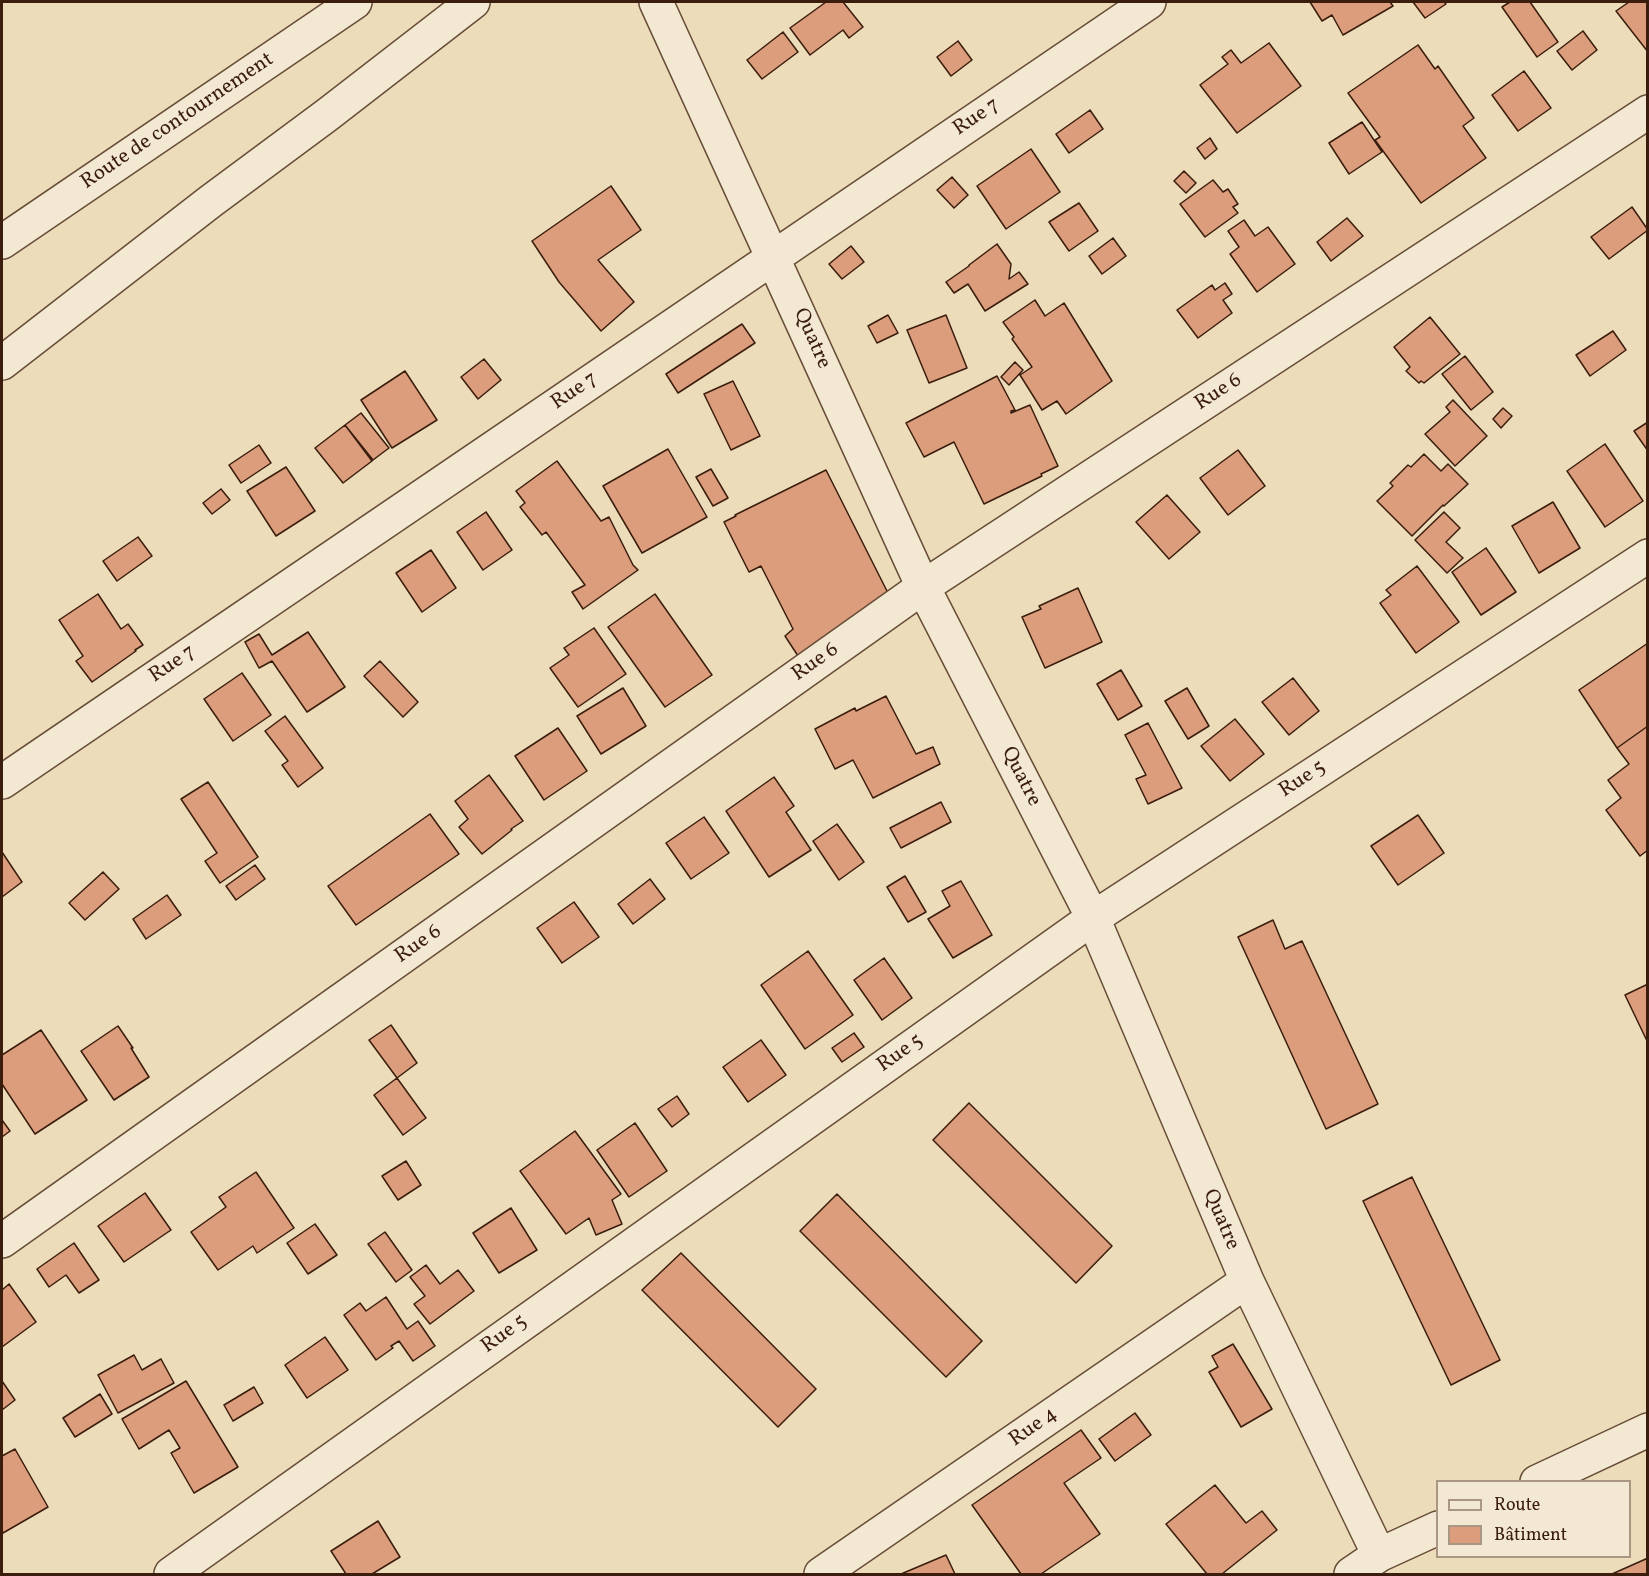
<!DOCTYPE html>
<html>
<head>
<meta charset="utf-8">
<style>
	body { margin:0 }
	#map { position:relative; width:1649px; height:1576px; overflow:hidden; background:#eddcba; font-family:Vollkorn,serif }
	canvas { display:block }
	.frame { position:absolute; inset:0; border:3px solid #3a1d0d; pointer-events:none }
	.legend { position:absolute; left:1436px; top:1480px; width:195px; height:78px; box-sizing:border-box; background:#f3e8d2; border:2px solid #a99783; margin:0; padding:8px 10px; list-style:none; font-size:18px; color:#3a1d0d }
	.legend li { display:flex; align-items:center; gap:12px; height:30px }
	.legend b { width:30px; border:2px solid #a99783 }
</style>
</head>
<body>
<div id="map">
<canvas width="1649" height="1576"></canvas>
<div class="frame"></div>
<ul class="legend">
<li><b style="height:8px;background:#f3e8d2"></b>Route</li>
<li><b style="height:16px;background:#db9d7c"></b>Bâtiment</li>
</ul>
</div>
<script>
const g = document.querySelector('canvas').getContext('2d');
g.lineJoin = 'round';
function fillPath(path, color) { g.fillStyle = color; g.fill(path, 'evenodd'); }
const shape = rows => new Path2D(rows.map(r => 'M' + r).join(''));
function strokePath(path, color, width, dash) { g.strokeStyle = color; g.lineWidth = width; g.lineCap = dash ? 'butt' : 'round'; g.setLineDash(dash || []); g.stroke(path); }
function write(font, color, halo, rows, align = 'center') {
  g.font = font + ' Vollkorn,serif'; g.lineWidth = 6; g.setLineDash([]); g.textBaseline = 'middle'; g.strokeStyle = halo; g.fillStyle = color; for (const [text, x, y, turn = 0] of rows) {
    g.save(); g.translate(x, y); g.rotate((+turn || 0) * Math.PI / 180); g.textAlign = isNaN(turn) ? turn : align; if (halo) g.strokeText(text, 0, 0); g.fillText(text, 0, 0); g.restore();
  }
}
const building = shape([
	[826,2,843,2,863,27,849,38,843,30,810,55,790,28,826,2],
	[1310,2,1390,2,1393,6,1343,35,1332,15,1322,21,1310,2],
	[1413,2,1444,2,1446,4,1425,18,1413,2],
	[1510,2,1530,2,1558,42,1537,57,1502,7,1510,2],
	[1629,2,1648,2,1648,52,1616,11,1629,2],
	[1583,31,1597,50,1572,70,1557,51,1583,31],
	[783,32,798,52,762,79,747,60,783,32],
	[958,41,972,60,951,76,937,57,958,41],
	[1269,43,1301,86,1237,133,1200,85,1228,64,1222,57,1231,50,1241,63,1269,43],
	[1418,45,1435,69,1438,66,1474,118,1463,126,1486,158,1421,203,1375,140,1380,137,1348,93,1418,45],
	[1524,71,1551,108,1518,131,1492,95,1524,71],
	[1090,110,1103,129,1069,153,1056,134,1090,110],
	[1362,122,1382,152,1349,174,1329,143,1362,122],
	[1210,138,1217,149,1205,159,1197,148,1210,138],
	[1031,149,1060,192,1006,229,977,186,1031,149],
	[1184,171,1196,183,1186,193,1174,181,1184,171],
	[952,177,968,195,954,208,937,190,952,177],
	[1213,180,1223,192,1228,189,1238,204,1233,207,1238,213,1205,237,1180,204,1213,180],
	[611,186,641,230,598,260,634,302,601,331,559,282,532,241,611,186],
	[1079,203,1098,231,1069,251,1049,222,1079,203],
	[1632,207,1648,230,1609,259,1591,237,1632,207],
	[1347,218,1363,236,1331,261,1317,242,1347,218],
	[1244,220,1255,236,1268,227,1295,264,1257,292,1230,254,1239,247,1228,231,1244,220],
	[1113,238,1126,256,1102,274,1089,256,1113,238],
	[997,244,1011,264,1009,279,1019,272,1028,284,985,311,968,284,954,293,946,282,969,266,969,265,997,244],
	[851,246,864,262,842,279,829,264,851,246],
	[1225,283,1232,294,1223,300,1232,313,1198,338,1177,310,1212,285,1215,290,1225,283],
	[1035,300,1045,316,1064,303,1112,381,1066,414,1057,401,1042,410,1020,375,1032,367,1012,339,1014,337,1003,322,1035,300],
	[888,315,898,333,877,343,868,326,888,315],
	[946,315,967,368,929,383,907,330,946,315],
	[1430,317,1460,354,1424,383,1421,381,1419,383,1406,371,1410,367,1394,347,1430,317],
	[742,324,755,343,678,393,666,374,742,324],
	[1613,331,1626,350,1590,376,1576,355,1613,331],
	[1465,356,1493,392,1471,410,1442,374,1465,356],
	[484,359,501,380,478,399,461,377,484,359],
	[1015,362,1023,370,1009,385,1001,377,1015,362],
	[405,371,437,420,392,448,361,400,405,371],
	[997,376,1015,410,1011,411,1011,413,1030,405,1058,466,1041,474,1042,476,984,504,954,442,924,457,906,423,997,376],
	[733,381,760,436,731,450,704,394,733,381],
	[1453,400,1487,436,1455,466,1425,434,1450,412,1446,407,1453,400],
	[1503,408,1512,416,1501,428,1493,419,1503,408],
	[361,413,389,448,373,460,345,425,361,413],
	[1648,422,1648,451,1634,431,1648,422],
	[345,425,372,461,343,483,315,448,345,425],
	[1605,444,1643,501,1605,527,1567,471,1605,444],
	[259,445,271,463,241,483,229,465,259,445],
	[668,449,707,517,642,553,603,486,668,449],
	[1238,450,1265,486,1228,515,1200,478,1238,450],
	[1424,454,1441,471,1448,464,1468,484,1444,506,1443,505,1412,536,1377,501,1393,486,1390,483,1408,465,1411,467,1424,454],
	[557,461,601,521,609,517,633,565,638,570,583,609,572,592,585,585,546,532,542,535,520,507,525,503,516,491,557,461],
	[286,467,315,511,276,536,247,491,286,467],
	[711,469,728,498,713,506,696,477,711,469],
	[826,470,890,597,800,659,785,636,793,629,761,566,749,572,724,522,736,516,735,515,826,470],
	[221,489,230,500,212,514,203,503,221,489],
	[1167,495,1200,532,1169,559,1136,522,1167,495],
	[1553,502,1580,548,1539,573,1512,526,1553,502],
	[486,512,512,550,483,570,457,532,486,512],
	[1444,512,1460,528,1446,542,1463,558,1447,573,1415,540,1444,512],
	[138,537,152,556,117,581,103,561,138,537],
	[1486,548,1516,592,1481,615,1452,572,1486,548],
	[431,550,456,588,422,612,396,573,431,550],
	[1417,566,1459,622,1416,653,1380,603,1391,595,1386,590,1417,566],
	[1078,588,1102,642,1045,668,1022,617,1041,609,1039,606,1078,588],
	[98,594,121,629,128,624,143,645,135,650,136,651,92,682,76,661,83,656,59,620,98,594],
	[655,594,712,675,665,707,608,627,655,594],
	[594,628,626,674,578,707,550,668,569,655,564,648,594,628],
	[308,632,345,687,307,712,272,661,259,668,245,642,259,634,272,655,308,632],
	[1648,643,1648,726,1617,748,1579,690,1648,643],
	[380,661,418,702,403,717,364,676,380,661],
	[1121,670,1142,706,1118,720,1097,684,1121,670],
	[242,673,271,715,233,741,204,699,242,673],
	[1293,678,1319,711,1289,735,1262,702,1293,678],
	[623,688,646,726,601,754,577,716,623,688],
	[1187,688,1209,726,1188,739,1165,701,1187,688],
	[886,696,916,754,933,747,940,764,873,798,853,760,835,769,815,729,855,708,856,711,886,696],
	[285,716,323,768,298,787,282,765,288,761,265,731,285,716],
	[1235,719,1264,754,1230,781,1201,746,1235,719],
	[1148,723,1182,788,1148,804,1136,779,1146,775,1125,735,1148,723],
	[1648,726,1648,850,1640,856,1606,810,1621,798,1608,780,1629,764,1617,748,1648,726],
	[558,728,587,771,544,800,515,756,558,728],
	[489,775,523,821,511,829,512,830,482,854,459,827,468,819,455,801,489,775],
	[774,777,794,806,786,812,811,850,769,877,726,811,774,777],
	[208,782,258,857,220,883,205,861,217,853,181,799,208,782],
	[941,802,951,822,901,848,890,828,941,802],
	[430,814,459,854,356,925,328,886,430,814],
	[1418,815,1444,853,1398,885,1371,846,1418,815],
	[704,817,729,853,691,879,666,843,704,817],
	[837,824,864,862,839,880,813,841,837,824],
	[2,852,22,882,2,897,2,852],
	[255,865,265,879,236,900,226,886,255,865],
	[103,872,119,889,85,920,69,903,103,872],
	[905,876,926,912,908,922,887,887,905,876],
	[650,879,665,899,633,924,618,904,650,879],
	[961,881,992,935,953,958,928,919,950,906,942,891,961,881],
	[167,895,181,915,146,939,133,919,167,895],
	[574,902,599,937,562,963,537,928,574,902],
	[1273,920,1285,949,1302,941,1378,1104,1326,1129,1238,937,1273,920],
	[808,951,853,1015,805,1049,761,985,808,951],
	[884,958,912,998,882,1020,854,980,884,958],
	[1648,984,1648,1043,1625,995,1648,984],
	[391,1025,417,1063,397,1078,369,1040,391,1025],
	[118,1026,133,1048,131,1048,149,1077,114,1100,81,1051,118,1026],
	[41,1030,87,1100,35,1134,2,1084,2,1055,41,1030],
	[854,1033,864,1047,842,1062,832,1048,854,1033],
	[761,1040,786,1075,748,1102,723,1067,761,1040],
	[397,1078,426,1118,403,1135,374,1095,397,1078],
	[677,1096,689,1114,672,1127,658,1109,677,1096],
	[969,1103,1112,1246,1076,1283,933,1140,969,1103],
	[2,1120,10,1131,2,1137,2,1120],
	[635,1123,667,1171,629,1197,597,1150,635,1123],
	[575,1131,621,1194,612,1200,622,1224,596,1235,589,1218,566,1234,520,1171,575,1131],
	[406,1161,421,1185,398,1200,382,1176,406,1161],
	[256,1172,294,1228,257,1253,253,1246,218,1270,191,1232,226,1207,219,1197,256,1172],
	[1412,1177,1500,1360,1451,1385,1363,1201,1412,1177],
	[145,1193,171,1230,124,1262,98,1226,145,1193],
	[837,1194,982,1341,946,1377,800,1231,837,1194],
	[511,1208,537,1250,499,1273,473,1233,511,1208],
	[315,1224,337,1255,308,1274,287,1243,315,1224],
	[385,1232,412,1270,396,1282,368,1244,385,1232],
	[74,1243,99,1280,79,1293,66,1275,49,1287,37,1269,74,1243],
	[681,1253,816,1389,778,1427,642,1290,681,1253],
	[426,1265,440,1284,458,1270,474,1291,430,1324,414,1304,425,1296,410,1277,426,1265],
	[9,1284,36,1322,2,1347,2,1290,9,1284],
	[386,1297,407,1329,418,1321,435,1346,413,1361,399,1341,391,1346,393,1348,376,1360,344,1315,360,1303,366,1311,386,1297],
	[325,1337,348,1370,307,1398,285,1365,325,1337],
	[1233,1344,1272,1409,1241,1427,1209,1372,1218,1367,1212,1356,1233,1344],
	[134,1355,142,1370,161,1359,174,1383,118,1413,98,1375,134,1355],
	[2,1381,15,1400,2,1410,2,1381],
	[186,1381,238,1467,194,1493,171,1453,180,1448,169,1430,139,1449,122,1419,186,1381],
	[254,1387,263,1403,233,1421,224,1405,254,1387],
	[100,1394,112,1414,75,1437,63,1418,100,1394],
	[1135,1413,1151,1435,1115,1461,1099,1439,1135,1413],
	[1081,1430,1101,1458,1064,1483,1100,1534,1041,1574,1021,1574,972,1505,1081,1430],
	[15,1449,48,1507,3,1533,2,1531,2,1456,15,1449],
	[1215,1485,1246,1523,1262,1511,1277,1530,1222,1574,1207,1574,1166,1524,1215,1485],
	[378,1521,400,1557,372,1574,346,1574,331,1551,378,1521],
	[946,1555,955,1574,901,1574,946,1555],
	[1648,1558,1648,1574,1612,1574,1648,1558]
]);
fillPath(building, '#db9d7c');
strokePath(building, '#3a1d0d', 1.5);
const minor = shape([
	[656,2,923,587,1093,918,1247,1281,1379,1555],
	[2,363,211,201,327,115,473,2],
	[2,782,1149,2],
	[2,1241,923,587,1648,112],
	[1537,1482,1648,1430],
	[171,1574,1093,918,1648,556],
	[821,1574,1247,1281],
	[1351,1574,1379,1555,1438,1528]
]);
const tertiary = shape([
	[2,242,355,2]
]);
strokePath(minor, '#674d38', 36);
strokePath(tertiary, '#674d38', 36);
strokePath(minor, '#f3e8d2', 33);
strokePath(tertiary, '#f3e8d2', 33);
write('21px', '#3a1d0d', '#f3e8d2', [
	["Rue 7",977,118,-34],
	["Route de contournement",178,122,-34],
	["Quatre",811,339,66],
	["Rue 7",575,392,-34],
	["Rue 6",1219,393,-33],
	["Rue 6",816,663,-35],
	["Rue 7",173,665,-34],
	["Quatre",1020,777,63],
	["Rue 5",1303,780,-33],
	["Rue 6",419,945,-35],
	["Rue 5",901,1054,-35],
	["Quatre",1220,1220,67],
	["Rue 5",505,1335,-36],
	["Rue 4",1034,1428,-35]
]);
</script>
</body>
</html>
